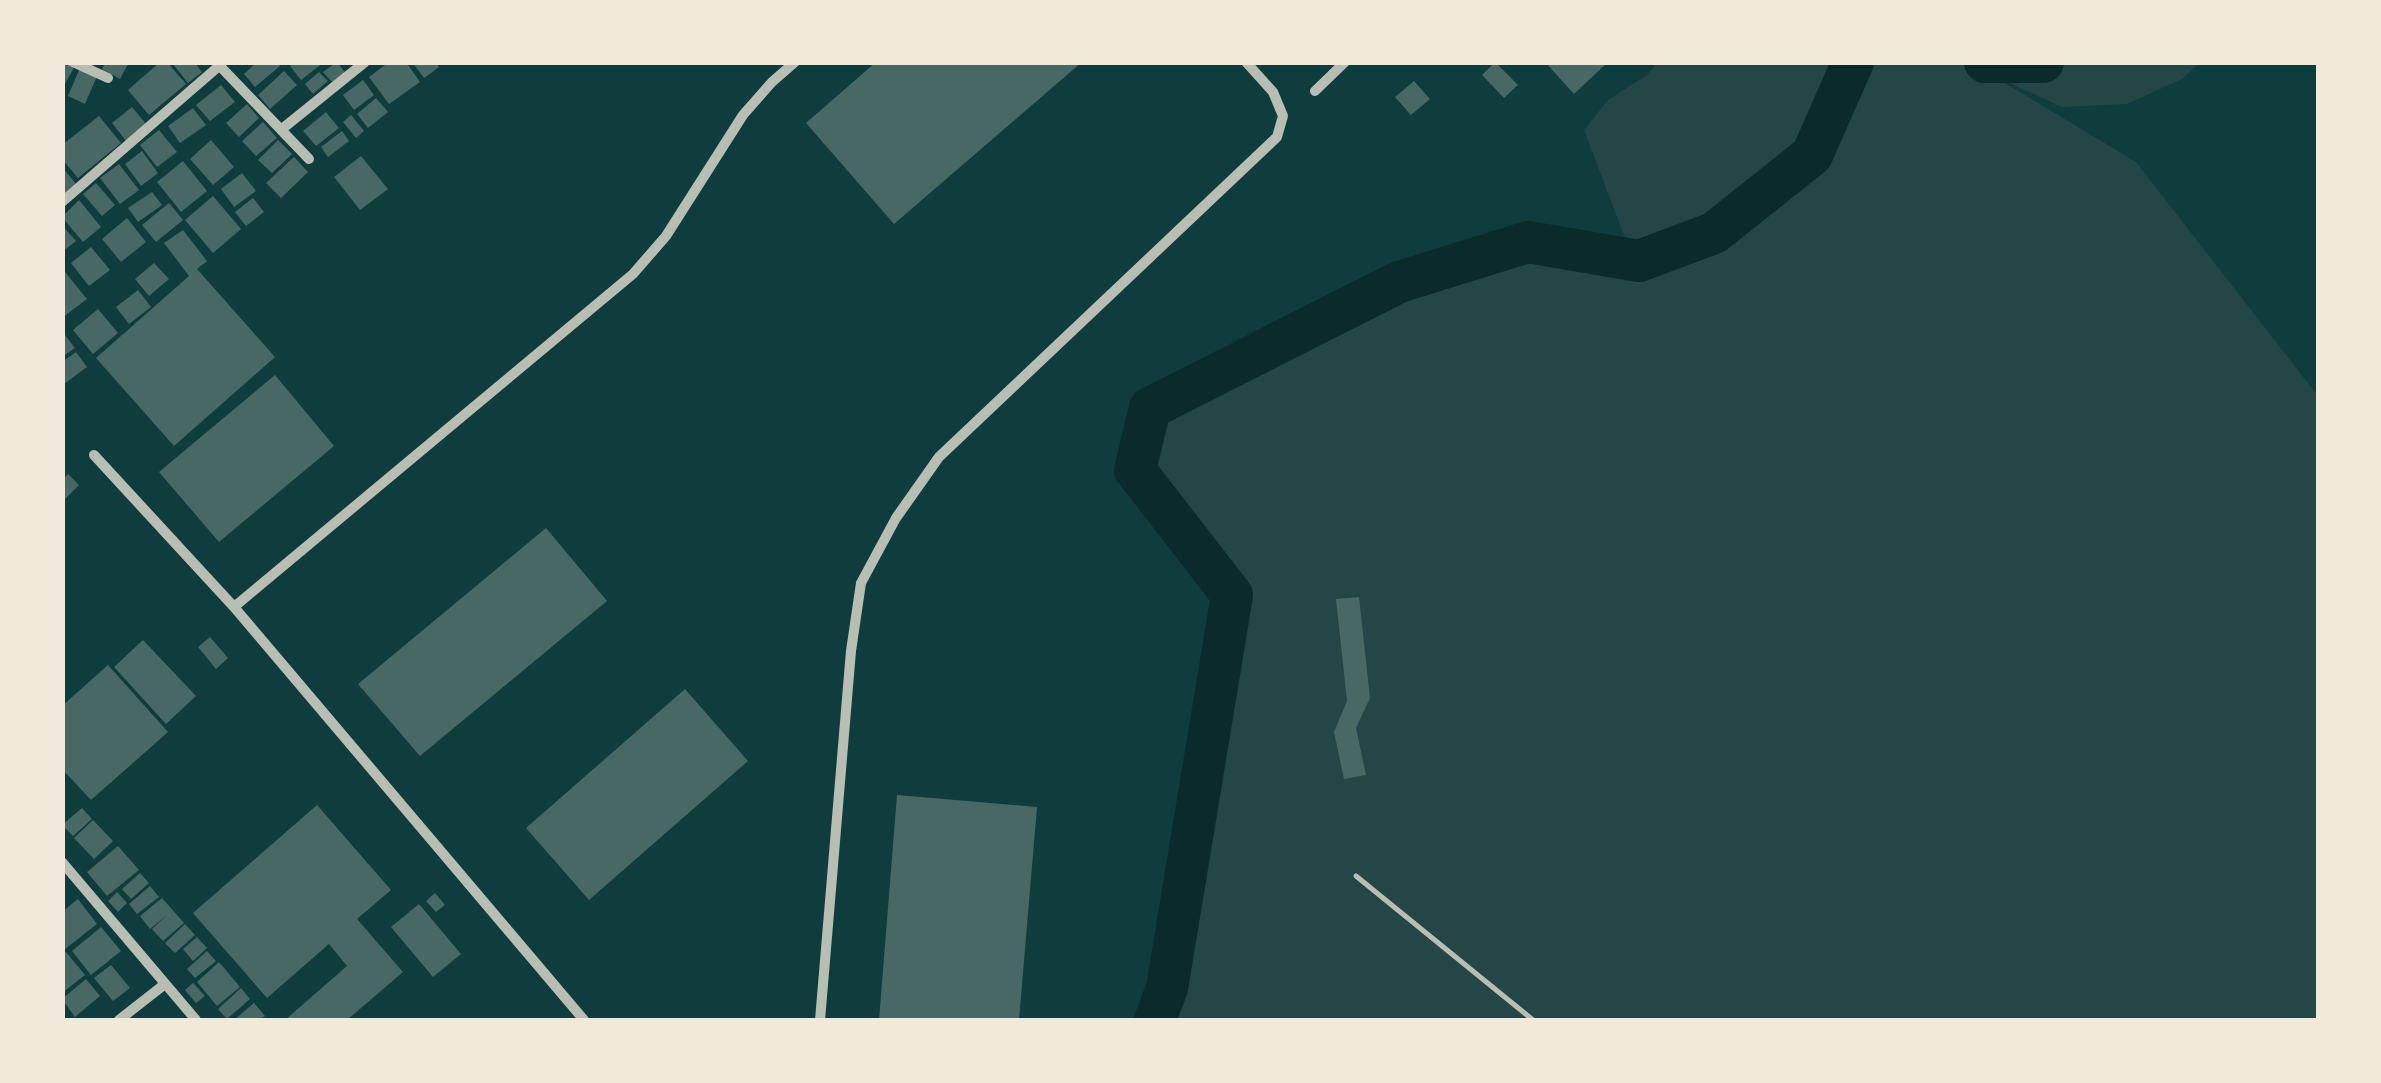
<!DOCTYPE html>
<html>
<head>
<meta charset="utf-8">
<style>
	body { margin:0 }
	#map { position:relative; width:2381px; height:1083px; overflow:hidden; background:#0f3d3e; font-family:Helvetica,sans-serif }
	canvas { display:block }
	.frame { position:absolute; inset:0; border:65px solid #f1e9da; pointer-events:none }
</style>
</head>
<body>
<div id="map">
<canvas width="2381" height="1083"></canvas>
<div class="frame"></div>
</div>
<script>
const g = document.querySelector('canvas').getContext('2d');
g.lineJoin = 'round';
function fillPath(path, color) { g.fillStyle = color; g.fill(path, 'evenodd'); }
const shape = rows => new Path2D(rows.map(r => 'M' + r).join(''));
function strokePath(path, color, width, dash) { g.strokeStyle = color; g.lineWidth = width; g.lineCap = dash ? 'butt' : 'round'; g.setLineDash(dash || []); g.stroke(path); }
fillPath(shape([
	[1657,63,2199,63,2182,79,2127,104,2062,107,1990,74,2136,162,2318,396,2318,1020,1164,1020,1175,993,1242,591,1147,470,1157,415,1405,289,1529,253,1636,271,1650,266,1637,269,1584,130,1608,100,1647,75]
]), '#244646');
strokePath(shape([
	[1985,62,2043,62],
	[1155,1020,1167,988,1232,595,1135,470,1150,408,1399,282,1528,242,1639,261,1714,233,1812,155,1853,62]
]), '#0a2a2b', 42);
fillPath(shape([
	[62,62,75,66,62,89],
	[106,62,129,62,120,79,102,69],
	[160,62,167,62,186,84,149,115,128,90],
	[175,62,194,62,202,72,188,83,173,64],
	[257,62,277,62,280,66,255,87,244,74],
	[294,62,324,62,301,80,290,66],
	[337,62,347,75,335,85,323,72],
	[389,62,406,62,420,82,389,104,369,77],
	[412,62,435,62,439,67,424,78],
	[876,62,1082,62,894,224,806,123],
	[1495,62,1518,85,1504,98,1482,75],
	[1545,62,1608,62,1574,94],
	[80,68,97,76,85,104,68,96],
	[284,71,297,85,270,109,258,95],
	[319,72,328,81,313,94,305,84],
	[363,80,374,95,354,110,343,95],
	[1414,81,1430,99,1411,115,1395,97],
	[221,85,235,102,210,121,196,105],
	[376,98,388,112,368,128,357,114],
	[247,104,259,118,239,137,226,123],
	[132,107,147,125,127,142,112,123],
	[193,108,206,125,180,143,168,126],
	[326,112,339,128,316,146,303,131],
	[351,115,364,131,356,138,343,122],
	[99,116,121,143,78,178,62,159,62,145],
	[263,122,277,138,256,156,242,141],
	[159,130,177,152,157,167,140,145],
	[342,131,349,141,328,157,321,147],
	[211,140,234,167,213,185,190,159],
	[278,140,292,154,272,173,258,160],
	[142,151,158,173,141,186,125,164],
	[361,156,388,189,360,210,334,177],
	[294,157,308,172,281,198,266,183],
	[183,161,207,191,181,212,157,182],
	[119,164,139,190,120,204,100,178],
	[62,167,77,185,62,197],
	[242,173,256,191,234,207,221,189],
	[96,183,115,205,102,216,83,194],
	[152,192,162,205,138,222,128,208],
	[213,196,241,229,213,253,185,220],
	[253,198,264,212,246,226,235,212],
	[79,200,101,227,83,242,62,217],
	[169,203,183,220,156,242,142,225],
	[127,218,146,242,121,262,102,239],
	[62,225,76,241,62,252],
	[183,230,207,261,197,269,275,357,174,446,96,358,189,276,164,243],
	[91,247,110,270,89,286,71,263],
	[154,263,169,279,149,296,135,279],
	[65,272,87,299,62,318,62,274],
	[138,290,151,307,129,324,116,307],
	[98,309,118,333,93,354,73,330],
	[62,331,75,348,62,357],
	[76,352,87,367,64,384,62,362],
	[275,375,334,446,219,542,159,472],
	[68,474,79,485,65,499,62,480],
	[546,528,607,601,420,756,358,684],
	[1359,597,1370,698,1356,728,1366,775,1344,779,1334,732,1347,701,1336,599],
	[210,637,228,658,216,669,198,647],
	[143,640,196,696,166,724,114,667],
	[108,665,168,732,91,800,62,769,62,706],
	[685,689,748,761,589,900,526,828],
	[897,795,1037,807,1019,1020,879,1020],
	[317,805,391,890,357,919,403,972,347,1020,285,1020,347,966,329,944,267,998,193,913],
	[82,808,92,819,73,836,62,825],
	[93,820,113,841,94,859,74,838],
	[118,846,139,870,107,896,87,872],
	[140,873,149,883,131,899,122,889],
	[150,886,159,897,137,914,129,904],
	[117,892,127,903,118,912,108,901],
	[435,893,445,905,436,912,426,901],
	[162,898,184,923,163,941,152,929,167,915,150,929,140,916],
	[78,899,97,924,65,949,62,912],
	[419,904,461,954,433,977,391,927],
	[185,924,195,935,175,953,165,943],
	[101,927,121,951,91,975,72,951],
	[197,937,207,948,193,961,183,949],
	[207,951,216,961,195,978,187,969],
	[66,952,85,975,62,993,62,955],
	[219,962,240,987,217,1006,197,982],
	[111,965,130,988,113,1001,94,978],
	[86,979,100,996,75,1017,62,999],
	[193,983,205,996,196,1003,185,990],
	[241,988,250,999,227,1019,218,1009],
	[254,1003,265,1016,260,1020,234,1020]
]), '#486865');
strokePath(shape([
	[1356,876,1533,1020]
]), '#b8beb3', 5);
strokePath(shape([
	[73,62,108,78],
	[217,63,309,159],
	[1315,91,1345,62],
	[282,129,365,62],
	[62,202,219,66],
	[94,455,234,607,584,1020],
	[234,607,633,274,666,236,743,115,772,82,795,62],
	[62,862,196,1020],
	[119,1020,165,984],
	[820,1020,851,651,861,583,896,518,939,457,1277,137,1283,116,1273,92,1246,62]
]), '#b8beb3', 10);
</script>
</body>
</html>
